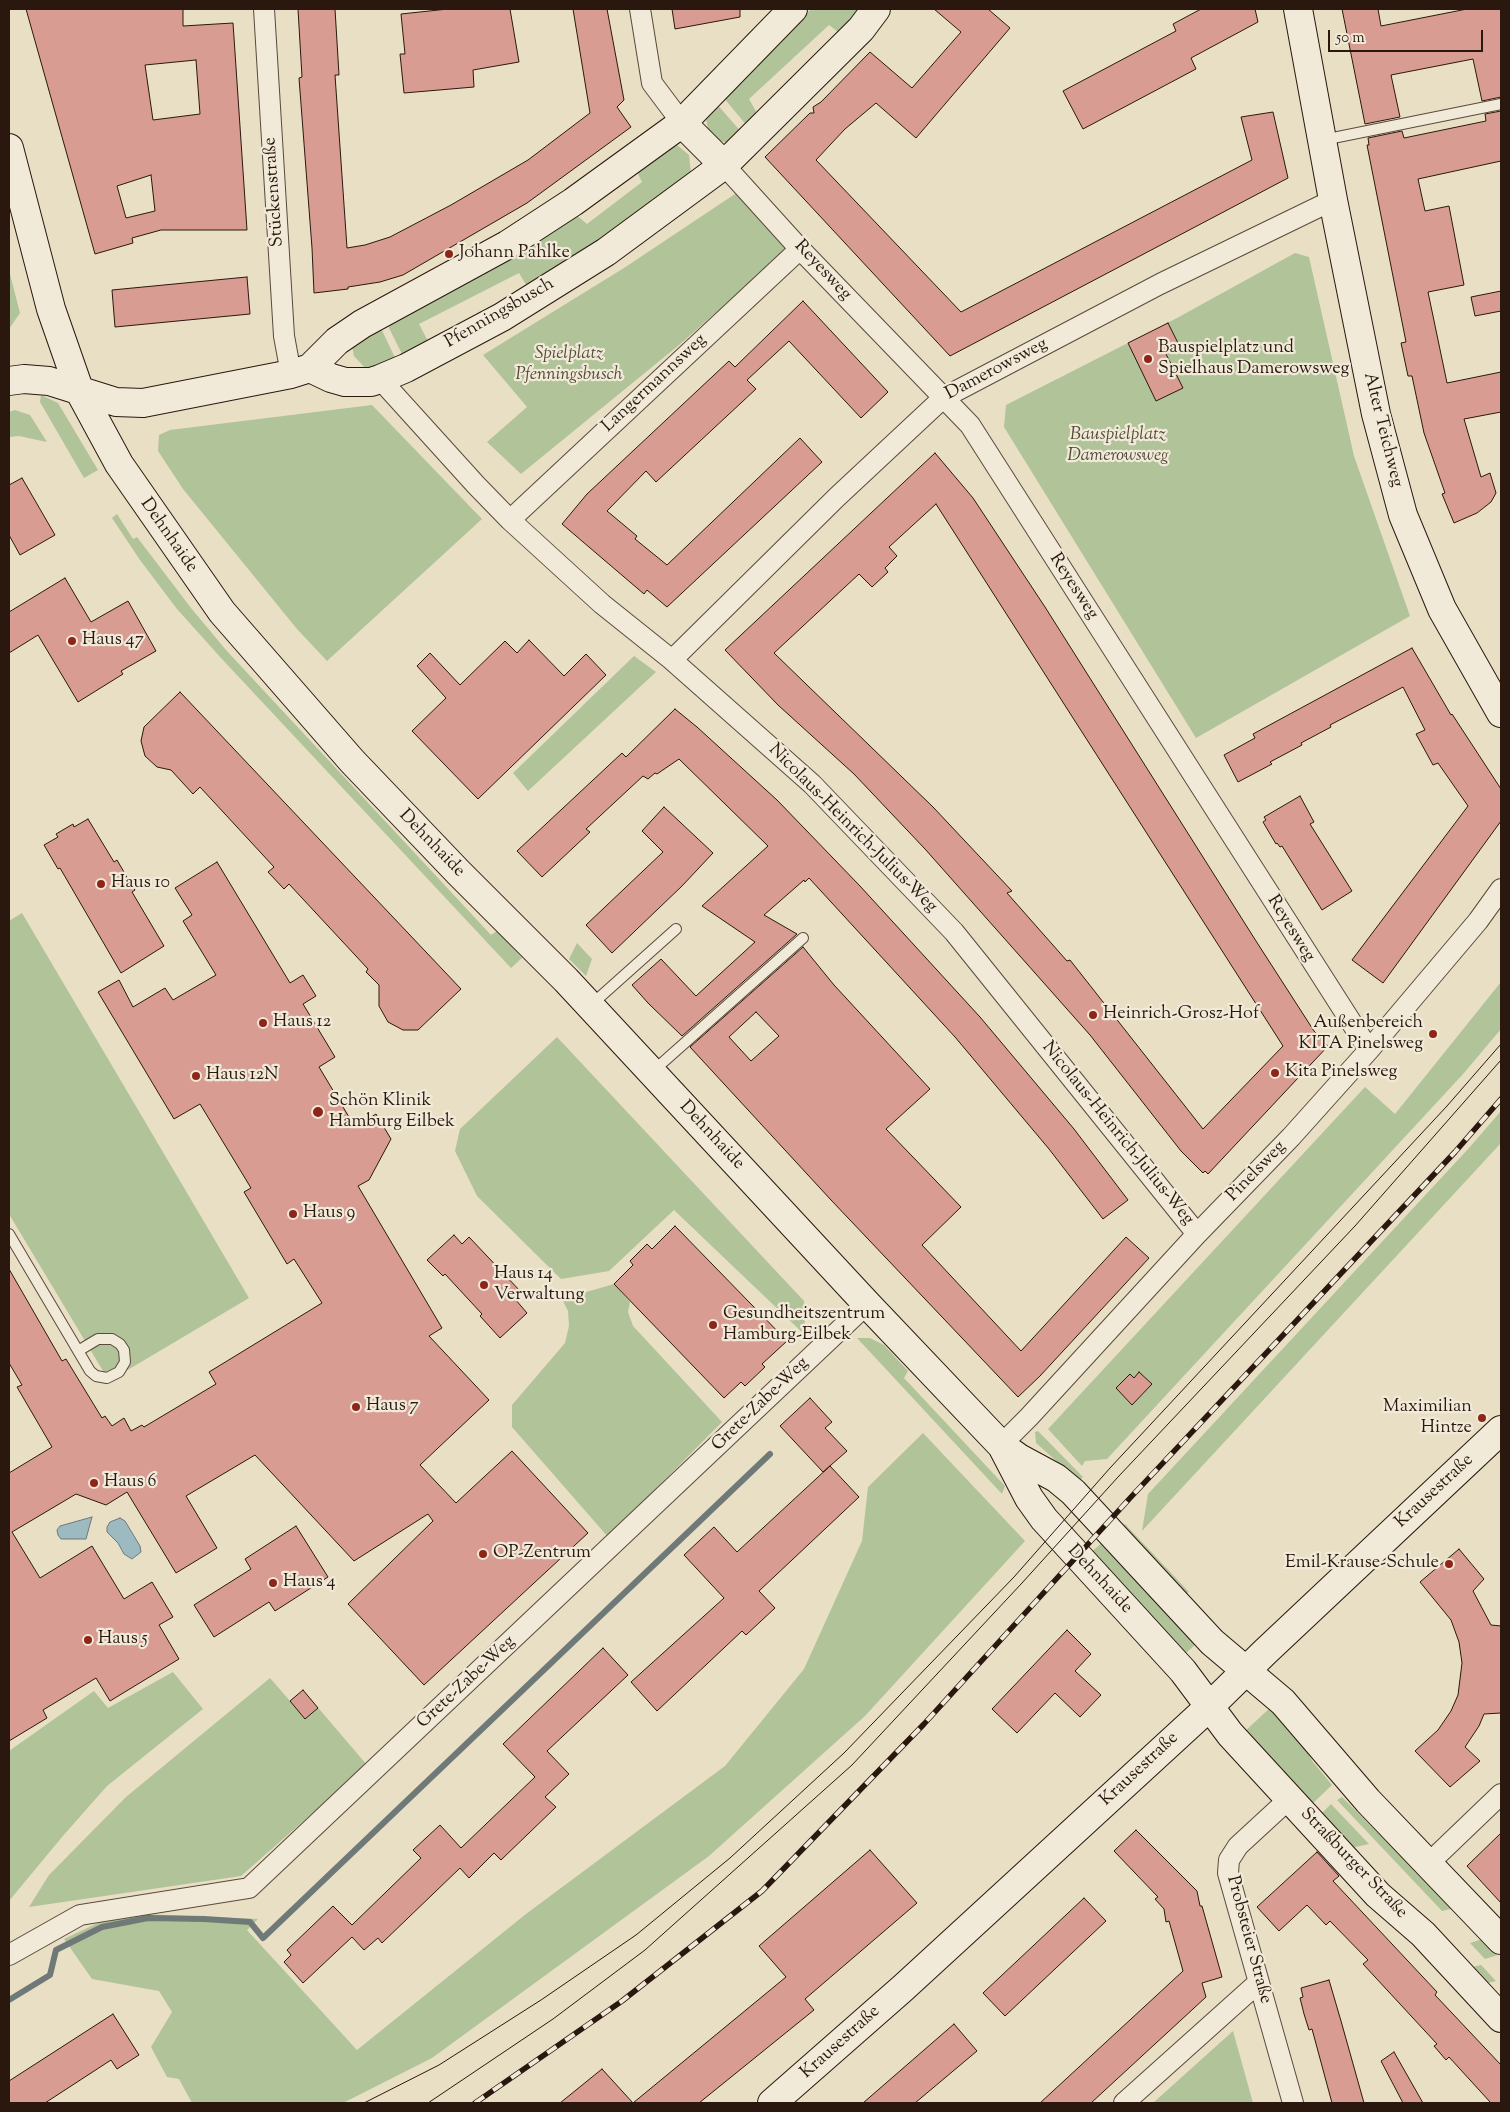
<!DOCTYPE html>
<html>
<head>
<meta charset="utf-8">
<style>
	body { margin:0 }
	#map { position:relative; width:1510px; height:2112px; overflow:hidden; background:#e9dfc5; font-family:"Sorts Mill Goudy",serif }
	canvas { display:block }
	.frame { position:absolute; inset:0; border:10px solid #2a180e; pointer-events:none }
	.scale { position:absolute; left:1328px; top:30px; width:155px; height:22px; box-sizing:border-box; border:2px solid #2a180e; border-top:0; padding-left:6px; font-size:15px; line-height:18px; white-space:nowrap; color:#2a180e; -webkit-text-stroke:4px #f1ead9; paint-order:stroke }
</style>
</head>
<body>
<div id="map">
<canvas width="1510" height="2112"></canvas>
<div class="frame"></div>
<div class="scale">50 m</div>
</div>
<script>
const g = document.querySelector('canvas').getContext('2d');
g.lineJoin = 'round';
function fillPath(path, color) { g.fillStyle = color; g.fill(path, 'evenodd'); }
const shape = rows => new Path2D(rows.map(r => 'M' + r).join(''));
function strokePath(path, color, width, dash) { g.strokeStyle = color; g.lineWidth = width; g.lineCap = dash ? 'butt' : 'round'; g.setLineDash(dash || []); g.stroke(path); }
function write(font, color, halo, rows, align = 'center') {
  g.font = font + ' "Sorts Mill Goudy",serif'; g.lineWidth = 4.5; g.setLineDash([]); g.textBaseline = 'middle'; g.strokeStyle = halo; g.fillStyle = color; for (const [text, x, y, turn = 0] of rows) {
    g.save(); g.translate(x, y); g.rotate((+turn || 0) * Math.PI / 180); g.textAlign = isNaN(turn) ? turn : align; if (halo) g.strokeText(text, 0, 0); g.fillText(text, 0, 0); g.restore();
  }
}
fillPath(shape([
	[811,9,860,9,841,34,829,25,749,99,758,115,748,127,723,97],
	[715,102,743,134,729,142,724,142,717,140,708,130,706,118],
	[664,145,677,145,689,155,691,173,616,231,528,288,519,273,419,324,430,345,404,358,385,320,574,213,587,224,642,182,638,174,638,166],
	[738,192,787,250,679,345,521,474,487,442,527,407,483,355,624,268],
	[1295,253,1309,257,1354,456,1410,616,1196,738,1004,427,1006,405,1177,318],
	[9,270,20,313,9,329],
	[379,324,396,360,371,369,365,368,354,356,352,346],
	[41,395,58,403,98,470,84,478,40,402],
	[372,405,482,519,327,661,297,629,183,489,158,451,159,435,170,430],
	[15,410,30,415,47,442,19,436,9,437,9,412],
	[117,514,133,539,137,537,191,608,226,650,491,935,497,931,522,958,511,968,221,658,177,609,140,560,112,518],
	[634,656,656,672,528,791,513,773],
	[22,913,249,1298,109,1381,9,1214,9,921],
	[577,943,592,959,586,976,569,959],
	[1501,982,1501,1029,1464,1073,1107,1459,1085,1461,1082,1466,1048,1429,1365,1087,1395,1114],
	[557,1037,804,1301,805,1335,674,1210,609,1271,561,1279,477,1196,455,1151,460,1129],
	[1501,1111,1501,1143,1142,1531,1148,1494,1469,1148],
	[614,1284,630,1302,628,1312,633,1326,722,1422,608,1537,512,1427,512,1405,565,1343,569,1326,568,1311,562,1299],
	[857,1338,870,1338,884,1345,908,1371,904,1378,1005,1486,1002,1494],
	[1038,1431,1083,1477,1079,1481,1036,1443,1035,1432],
	[923,1433,1025,1541,865,1716,709,1856,432,2058,343,2103,192,2103,179,2079,167,2077,151,2047,172,2012,159,1991,92,1979,64,1939,100,1922,143,1914,258,1919,247,1930,357,2050,526,1914,725,1766,804,1669,862,1541,868,1487],
	[1125,1524,1189,1592,1185,1594,1122,1527],
	[1103,1542,1197,1643,1185,1654,1090,1553],
	[173,1672,203,1709,107,1786,62,1837,9,1901,9,1751,94,1691,108,1708],
	[270,1678,290,1701,303,1690,367,1765,241,1876,29,1907,49,1875,126,1797],
	[1271,1707,1298,1737,1313,1762,1332,1785,1311,1805,1243,1733],
	[1342,1797,1398,1853,1445,1890,1459,1907,1442,1911,1337,1800],
	[1331,1804,1369,1844,1351,1848,1320,1815],
	[1486,1938,1501,1953,1501,1954,1485,1959,1470,1943],
	[1481,1965,1496,1981,1479,1985,1464,1969],
	[1233,2031,1253,2103,1153,2103]
]), '#b1c398');
const water = shape([
	[92,1517,86,1539,61,1539,58,1535,57,1530,60,1526,92,1517],
	[120,1518,125,1521,140,1546,141,1552,132,1559,124,1554,118,1543,107,1532,107,1527,110,1522,120,1518]
]);
fillPath(water, '#9cbabf');
strokePath(water, '#6e7978', 1);
strokePath(shape([
	[9,2000,50,1975,56,1950,102,1927,148,1918,204,1919,250,1922,263,1938,770,1454]
]), '#6e7978', 6);
const building = shape([
	[26,9,183,9,183,26,233,23,247,230,161,230,132,238,133,243,95,254,26,9],
	[196,60,200,114,153,120,145,65,196,60],
	[151,175,155,211,126,218,117,186,151,175],
	[298,9,335,9,339,75,335,75,347,248,365,245,390,237,451,205,528,160,590,113,573,9,607,9,624,100,617,107,631,127,527,203,403,275,380,282,348,287,348,289,314,293,312,248,299,78,302,77,298,9],
	[448,9,510,9,519,62,473,70,474,87,404,93,400,54,405,54,401,14,448,9],
	[672,9,740,9,740,17,675,29,672,9],
	[934,9,988,9,1010,28,916,138,876,103,845,129,816,160,961,312,1252,160,1241,117,1273,112,1288,178,950,356,765,157,810,113,814,113,813,107,821,102,870,52,912,88,961,32,934,9],
	[1201,9,1255,9,1258,22,1191,58,1196,69,1083,129,1063,91,1176,31,1173,24,1201,9],
	[1342,9,1378,9,1381,26,1467,9,1501,9,1501,97,1482,101,1473,59,1391,75,1400,117,1365,124,1342,9],
	[1501,111,1501,161,1418,179,1425,211,1449,206,1464,285,1428,292,1447,383,1501,372,1501,412,1464,419,1481,477,1490,473,1496,493,1491,502,1477,513,1454,523,1442,494,1445,493,1424,433,1412,376,1408,376,1401,343,1406,342,1367,145,1369,145,1368,138,1402,131,1404,138,1486,121,1485,114,1501,111],
	[247,277,250,314,115,327,112,290,247,277],
	[1501,291,1501,311,1475,316,1471,297,1501,291],
	[803,301,888,392,861,418,789,341,747,380,756,389,656,482,646,471,607,511,637,536,635,539,667,565,800,438,822,462,667,607,647,590,644,594,562,524,587,494,729,361,735,367,803,301],
	[1168,323,1179,345,1165,352,1183,388,1156,401,1128,343,1168,323],
	[935,453,973,498,1045,607,1256,941,1314,1031,1328,1046,1208,1174,1205,1171,1203,1173,1181,1151,1090,1035,925,849,854,774,778,705,725,650,935,453],
	[936,504,1283,1046,1203,1129,1070,960,1067,961,1007,893,1012,891,933,807,774,653,859,574,872,587,888,572,885,568,897,556,889,547,936,504],
	[22,478,55,535,20,555,9,535,9,485,22,478],
	[65,578,91,622,128,601,156,651,121,671,123,674,78,702,38,635,9,653,9,612,65,578],
	[529,640,564,676,586,654,606,675,478,799,412,731,446,698,417,666,430,653,460,685,505,641,517,653,529,640],
	[1412,648,1451,715,1452,714,1501,789,1501,821,1383,983,1352,960,1468,806,1438,763,1433,765,1416,734,1425,730,1403,687,1330,725,1331,727,1301,743,1302,745,1270,762,1272,764,1238,782,1224,755,1255,738,1253,734,1412,648],
	[180,692,461,989,418,1030,403,1030,388,1022,379,1006,379,985,366,972,368,969,289,884,284,889,268,872,274,867,200,787,193,794,171,770,157,767,145,756,141,741,144,727,180,692],
	[675,709,697,727,777,800,860,886,980,1017,1074,1129,1128,1200,1103,1219,1049,1149,955,1037,809,878,805,882,804,880,764,915,797,934,682,1036,648,1003,632,985,661,959,696,996,755,942,702,906,768,846,679,759,657,774,655,773,648,779,643,776,586,829,590,832,542,877,517,851,622,753,626,757,675,709],
	[1300,796,1314,822,1310,824,1352,891,1322,910,1282,846,1280,847,1277,843,1276,844,1263,822,1266,820,1264,817,1300,796],
	[664,807,713,853,682,886,612,953,586,925,663,852,642,831,664,807],
	[88,819,114,862,117,860,128,879,135,890,132,892,164,946,121,973,60,868,58,869,44,845,58,837,56,834,73,824,74,827,88,819],
	[217,862,290,983,303,975,316,996,303,1004,335,1057,319,1067,355,1127,376,1114,391,1139,369,1180,358,1186,442,1328,429,1336,489,1400,420,1465,456,1503,512,1451,588,1533,424,1685,348,1604,433,1521,428,1514,354,1561,255,1455,186,1496,217,1548,176,1573,127,1492,106,1505,76,1494,12,1532,40,1578,92,1546,124,1599,152,1582,173,1617,159,1625,179,1659,110,1701,96,1678,43,1710,47,1718,9,1741,9,1473,52,1447,17,1387,22,1385,9,1363,9,1269,62,1361,66,1359,102,1418,105,1416,112,1426,124,1418,131,1431,142,1425,144,1427,216,1384,209,1372,322,1303,294,1259,287,1264,244,1192,251,1188,200,1104,174,1119,98,992,119,980,133,1007,165,988,173,1000,216,975,183,921,192,915,175,888,217,862],
	[803,947,834,985,930,1089,886,1129,961,1207,922,1245,1021,1351,1126,1237,1149,1258,1040,1376,1018,1397,831,1200,690,1047,803,947],
	[756,1012,779,1036,751,1061,729,1037,756,1012],
	[675,1226,787,1341,762,1364,765,1367,745,1386,741,1382,724,1398,614,1284,633,1265,630,1261,647,1244,652,1249,675,1226],
	[454,1235,462,1244,469,1237,522,1293,515,1299,527,1313,500,1338,480,1316,482,1314,445,1274,443,1276,427,1260,454,1235],
	[1139,1372,1152,1384,1132,1405,1116,1388,1130,1374,1134,1378,1139,1372],
	[810,1398,832,1422,825,1428,847,1451,823,1472,780,1426,810,1398],
	[830,1466,859,1497,759,1591,775,1608,746,1635,742,1631,657,1711,631,1682,724,1598,684,1555,714,1527,737,1552,830,1466],
	[296,1526,328,1577,275,1611,269,1602,214,1637,194,1605,251,1569,245,1559,296,1526],
	[1459,1549,1484,1579,1473,1591,1491,1625,1501,1626,1501,1713,1484,1714,1479,1726,1465,1747,1480,1761,1450,1787,1415,1751,1438,1730,1451,1711,1458,1695,1462,1663,1459,1642,1451,1620,1420,1582,1459,1549],
	[1067,1630,1091,1654,1075,1671,1101,1695,1080,1717,1055,1693,1017,1733,992,1709,1067,1630],
	[603,1648,628,1675,547,1751,569,1774,545,1797,556,1807,501,1860,494,1853,469,1878,460,1868,382,1943,378,1938,364,1950,352,1937,303,1983,284,1962,291,1955,287,1950,333,1906,352,1925,421,1858,413,1850,440,1825,461,1848,535,1777,503,1744,603,1648],
	[303,1690,318,1708,305,1719,290,1701,303,1690],
	[1136,1830,1197,1891,1200,1906,1202,1906,1222,1977,1202,1983,1206,1997,1091,2103,1040,2103,1183,1971,1169,1921,1166,1922,1164,1909,1155,1899,1158,1897,1114,1851,1136,1830],
	[1501,1833,1501,1903,1467,1866,1501,1833],
	[870,1850,917,1903,805,1999,814,2010,699,2103,633,2103,786,1977,759,1946,870,1850],
	[1317,1852,1339,1876,1333,1881,1437,1992,1435,1995,1501,2065,1501,2103,1491,2103,1449,2057,1446,2060,1434,2046,1437,2044,1363,1964,1368,1960,1330,1921,1326,1925,1307,1905,1279,1931,1257,1907,1317,1852],
	[1084,1898,1106,1921,1005,2016,983,1993,1084,1898],
	[1329,1980,1341,2021,1364,2103,1332,2103,1312,2029,1309,2030,1304,2014,1300,1998,1303,1997,1301,1988,1329,1980],
	[113,2014,139,2055,117,2069,111,2060,45,2103,9,2103,9,2081,113,2014],
	[954,2024,977,2051,915,2103,863,2103,954,2024],
	[1394,2052,1423,2103,1403,2103,1381,2061,1394,2052],
	[602,2069,633,2103,560,2103,602,2069]
]);
fillPath(building, '#d89c92');
strokePath(building, '#2a180e', 1);
const lane = shape([
	[1323,140,1501,104],
	[591,1005,676,929],
	[652,1072,803,938],
	[9,1234,90,1371,96,1376,107,1378,119,1372,125,1362,124,1350,120,1344,112,1339,98,1339,78,1351]
]);
const street = shape([
	[264,9,284,336,291,374],
	[640,9,652,83,682,123],
	[724,165,800,249,970,425,1369,1050],
	[380,379,476,485,510,520,602,604,672,660,812,784,954,932,1197,1234],
	[510,520,800,249],
	[672,660,837,497,943,398,1160,284,1333,200],
	[1001,1445,1029,1417,1197,1234,1291,1137,1369,1050,1478,921,1501,889],
	[1289,1799,1238,1846,1229,1860,1228,1873,1293,2103],
	[1428,1864,1501,1794],
	[9,1955,80,1915,249,1888,867,1304],
	[1124,2103,1259,1982]
]);
const secondary = shape([
	[1298,9,1333,200,1376,414,1403,515,1442,609,1501,713],
	[682,123,724,165],
	[9,148,51,309,80,392,119,464,222,612,352,761,458,872,566,980,867,1304,1001,1445,1019,1458,1056,1478,1073,1492,1212,1642,1283,1702,1368,1801,1501,1940],
	[310,368,331,378,345,382,371,382,380,379,406,368,502,317,606,252,724,165,861,29,876,9],
	[9,381,24,379,49,381,116,402,143,403,291,374,310,368,337,341,362,324,507,245,573,202,682,123,793,9],
	[1003,1448,1029,1498,1044,1519,1183,1671,1230,1734,1378,1895,1423,1934,1501,2018],
	[772,2103,903,1988,1209,1707,1265,1652,1501,1430]
]);
strokePath(lane, '#5a4a3c', 12);
strokePath(street, '#5a4a3c', 22);
strokePath(secondary, '#2a180e', 30);
strokePath(lane, '#f1ead9', 10);
strokePath(street, '#f1ead9', 20);
strokePath(secondary, '#f1ead9', 28);
strokePath(shape([
	[364,2103,439,2065,541,2000,636,1935,730,1858,844,1753,1014,1577,1110,1468,1447,1106,1501,1044],
	[428,2103,553,2019,645,1950,852,1765,1022,1583,1118,1477,1355,1226,1501,1060]
]), '#2a180e', 1);
const rail = shape([
	[475,2103,622,2001,762,1891,924,1724,1131,1497,1455,1152,1501,1099]
]);
strokePath(rail, '#2a180e', 5.5);
strokePath(rail, '#f1ead9', 4, [11]);
for (const [x, y, r, color] of [
	[449,254,5,"#8f2418"],
	[1148,359,5,"#8f2418"],
	[72,641,5,"#8f2418"],
	[101,884,5,"#8f2418"],
	[1093,1015,5,"#8f2418"],
	[263,1023,5,"#8f2418"],
	[1433,1034,5,"#8f2418"],
	[1275,1073,5,"#8f2418"],
	[196,1076,5,"#8f2418"],
	[318,1112,6,"#8f2418"],
	[293,1214,5,"#8f2418"],
	[484,1285,5,"#8f2418"],
	[713,1325,5,"#8f2418"],
	[356,1407,5,"#8f2418"],
	[1482,1418,5,"#8f2418"],
	[94,1483,5,"#8f2418"],
	[483,1554,5,"#8f2418"],
	[1449,1564,5,"#8f2418"],
	[273,1583,5,"#8f2418"],
	[88,1640,5,"#8f2418"]
]) { const dot = new Path2D(); dot.arc(x, y, r, 0, 2 * Math.PI); g.fillStyle = color; g.fill(dot); strokePath(dot, '#f1ead9', 2); }
write('18px', '#2a180e', '#f1ead9', [
	["Stückenstraße",275,192,-94],
	["Reyesweg",822,271,47],
	["Pfenningsbusch",500,314,-30],
	["Damerowsweg",997,370,-28],
	["Langermannsweg",655,384,-43],
	["Alter Teichweg",1382,430,76],
	["Dehnhaide",168,536,55],
	["Reyesweg",1073,587,57],
	["Nicolaus-Heinrich-Julius-Weg",852,829,45],
	["Dehnhaide",431,844,46],
	["Reyesweg",1290,929,58],
	["Nicolaus-Heinrich-Julius-Weg",1117,1134,51],
	["Dehnhaide",711,1136,47],
	["Pinelsweg",1257,1172,-46],
	["Grete-Zabe-Weg",761,1405,-44],
	["Krausestraße",1435,1492,-43],
	["Dehnhaide",1099,1580,47],
	["Grete-Zabe-Weg",467,1683,-43],
	["Krausestraße",1140,1770,-43],
	["Straßburger Straße",1353,1864,46],
	["Probsteier Straße",1248,1940,75],
	["Krausestraße",841,2043,-42]
]);
write('18px', '#2a180e', '#f1ead9', [
	["Johann Pahlke",459,254],
	["Bauspielplatz und",1158,349],
	["Spielhaus Damerowsweg",1158,370],
	["Haus 47",82,641],
	["Haus 10",111,884],
	["Heinrich-Grosz-Hof",1103,1015],
	["Haus 12",273,1023],
	["Außenbereich",1423,1024,"right"],
	["KITA Pinelsweg",1423,1045,"right"],
	["Kita Pinelsweg",1285,1073],
	["Haus 12N",206,1076],
	["Schön Klinik",329,1102],
	["Hamburg Eilbek",329,1123],
	["Haus 9",303,1214],
	["Haus 14",494,1275],
	["Verwaltung",494,1296],
	["Gesundheitszentrum",723,1315],
	["Hamburg-Eilbek",723,1336],
	["Haus 7",366,1407],
	["Maximilian",1472,1408,"right"],
	["Hintze",1472,1429,"right"],
	["Haus 6",104,1483],
	["OP-Zentrum",493,1554],
	["Emil-Krause-Schule",1439,1564,"right"],
	["Haus 4",283,1583],
	["Haus 5",98,1640]
], 'left');
write('italic 18px', '#524b37', '#f1ead9', [
	["Spielplatz",569,355],
	["Pfenningsbusch",569,376],
	["Bauspielplatz",1118,436],
	["Damerowsweg",1118,457]
]);
</script>
</body>
</html>
